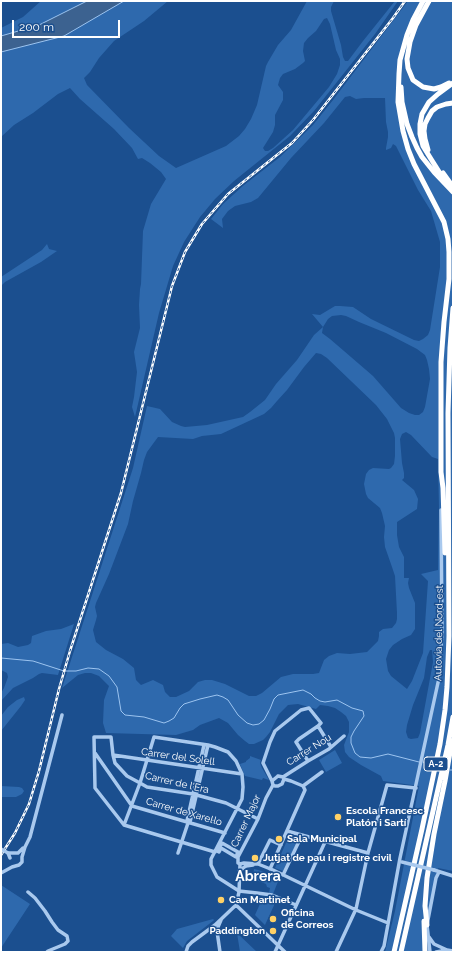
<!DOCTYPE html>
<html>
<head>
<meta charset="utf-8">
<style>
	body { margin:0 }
	#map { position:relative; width:454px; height:953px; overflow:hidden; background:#1b4f8f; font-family:Raleway,sans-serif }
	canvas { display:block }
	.frame { position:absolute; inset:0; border:2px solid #fff; pointer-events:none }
	.scale { position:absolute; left:12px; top:20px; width:108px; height:18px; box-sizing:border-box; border:2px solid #fff; border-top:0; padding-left:5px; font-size:12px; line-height:14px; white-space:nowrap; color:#fff; -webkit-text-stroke:3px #1b4f8f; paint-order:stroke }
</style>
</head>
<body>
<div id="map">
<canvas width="454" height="953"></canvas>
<div class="frame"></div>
<div class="scale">200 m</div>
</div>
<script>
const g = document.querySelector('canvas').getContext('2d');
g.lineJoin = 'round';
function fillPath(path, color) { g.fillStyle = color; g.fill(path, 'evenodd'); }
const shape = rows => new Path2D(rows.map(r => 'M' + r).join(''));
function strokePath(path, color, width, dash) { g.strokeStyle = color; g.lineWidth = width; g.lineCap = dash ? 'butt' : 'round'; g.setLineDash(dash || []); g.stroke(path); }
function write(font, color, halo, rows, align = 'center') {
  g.font = font + ' Raleway,sans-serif'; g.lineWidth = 3; g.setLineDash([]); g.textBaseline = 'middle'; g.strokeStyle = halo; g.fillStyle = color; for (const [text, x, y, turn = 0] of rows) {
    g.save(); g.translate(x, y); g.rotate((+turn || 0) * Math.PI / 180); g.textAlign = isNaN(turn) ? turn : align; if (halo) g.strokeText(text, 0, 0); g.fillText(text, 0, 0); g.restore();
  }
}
fillPath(shape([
	[41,1,87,1,39,25,1,36,1,28,23,17],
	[124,1,168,1,144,21,114,41,99,58,90,72,84,78,87,85,129,128,159,156,176,168,226,146,239,136,245,129,251,119,257,105,266,66,268,62,278,45,291,30,307,1,334,1,331,7,331,11,341,45,343,57,345,61,348,61,363,41,395,1,398,1,375,34,314,111,290,136,234,181,215,199,200,217,184,242,173,266,159,313,135,417,132,407,134,397,137,372,134,352,140,328,139,305,140,289,141,284,143,231,151,204,166,179,161,172,150,163,142,158,138,159,132,148,114,129,80,99,70,88,58,94,33,113,14,125,1,137,1,52,116,5],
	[327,18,330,24,336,50,340,59,340,65,337,74,329,87,293,130,273,148,268,151,265,151,263,148,273,132,275,125,275,115,283,100,283,92,278,85,280,78,283,74,295,69,303,63,305,61,303,51,304,43,308,38,316,31,324,19],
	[408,1,453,1,453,871,438,868,426,928,428,952,385,952,395,911,419,786,383,781,381,776,361,765,349,757,345,752,344,745,349,732,349,722,346,716,341,712,335,708,328,706,320,705,316,709,298,704,288,705,279,714,270,732,266,737,263,740,254,744,249,744,245,741,238,735,228,723,219,718,200,725,193,730,176,735,106,733,103,723,104,700,109,686,99,676,91,673,85,673,78,675,62,688,133,468,147,406,160,409,172,422,181,426,185,427,207,425,243,417,250,412,265,400,276,384,297,360,314,335,323,327,312,314,320,315,335,306,340,306,353,307,371,319,414,340,419,341,423,339,428,335,430,330,440,267,440,242,431,211,418,190,396,146,393,144,391,148,386,150,386,148,388,137,388,132,386,122,385,98,364,98,356,99,350,96,345,97,324,123,291,158,258,198,251,202,235,206,228,211,222,219,223,228,211,219,223,204,244,185,280,157,313,125,333,100],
	[341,315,346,316,359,322,386,333,417,349,425,355,427,360,429,369,430,379,425,407,423,412,419,415,415,415,409,413,401,408,373,376,344,351,330,339,322,333,323,327,328,319,332,316],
	[316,353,321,354,327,358,376,405,387,419,394,433,395,438,395,456,394,464,391,468,389,469,373,468,369,470,366,474,364,484,366,494,368,498,380,508,382,513,385,526,384,537,385,547,392,567,395,576,397,613,397,619,396,623,392,628,383,629,379,632,379,636,378,641,367,652,350,654,337,653,329,656,324,660,319,673,313,674,293,674,281,677,262,693,256,696,249,696,225,684,212,680,205,680,198,682,189,691,176,697,170,697,165,692,163,685,153,680,141,685,136,680,134,668,123,659,106,650,96,642,93,630,96,620,97,616,95,607,96,603,109,574,128,524,133,501,141,473,144,460,147,452,158,437,193,439,202,436,221,434,264,414,271,408,277,401,287,390,304,367],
	[406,432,411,435,432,457,438,459,439,509,438,570,421,574,428,581,423,653,412,681,407,689,391,676,388,671,386,659,389,650,393,645,402,639,411,635,415,629,415,603,409,588,408,583,409,578,404,578,404,557,399,547,397,535,397,522,417,509,418,499,414,490,402,480,404,478,404,473,402,463,400,439,402,434],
	[430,650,432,650,433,662,420,733,418,738,411,739,408,738,406,732,407,725,413,705,424,678,427,657],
	[47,244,49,249,57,251,41,262,5,282,1,286,1,277,42,250],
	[74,624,58,675,42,673,39,674,33,678,13,688,1,701,1,693,4,688,8,677,7,673,1,670,1,644,8,643,18,647,28,645,31,643,32,636,46,631,61,629],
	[24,697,25,700,21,706,1,731,1,716,8,707,17,700],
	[335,750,342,763,326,772,319,760],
	[250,756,261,760,260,763,262,768,269,780,263,778,262,780,245,776,244,774,240,764,246,762,246,761,250,758],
	[1,786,19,787,22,788,24,791,22,794,16,797,1,797],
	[289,836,298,840,283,871,275,868],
	[254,869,262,871,279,879,273,894,269,893,270,888,267,887,266,884,254,879,254,877,253,877],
	[1,885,30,904,1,948],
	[263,897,271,899,276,901,265,925,255,915],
	[213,919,214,920,213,921,187,941,183,948,171,936,177,929],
	[237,933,257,952,240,952]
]), '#2e69ad');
const water = shape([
	[87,1,124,1,64,36,1,52,1,36,39,25,87,1]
]);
fillPath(water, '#3c6290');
strokePath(water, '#9cc4f0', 1);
strokePath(shape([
	[1,658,33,661,64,671,76,671,88,668,99,669,109,676,117,687,121,711,125,715,144,717,164,723,169,721,174,718,180,708,184,704,200,699,217,695,223,697,228,700,238,715,247,723,253,725,259,724,264,720,270,709,274,699,278,695,303,690,311,694,315,698,320,701,325,702,337,700,352,708,363,711,364,716,354,731,351,737,351,743,355,753,360,757,371,758,388,754,419,762],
	[423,762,430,764],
	[450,770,453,770]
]), '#9cc4f0', 1);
strokePath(shape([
	[318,726,331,747],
	[204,745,187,821,188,823,190,822,208,745],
	[95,753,132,806,225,833],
	[113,755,242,774],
	[308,761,296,742,299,739,318,726],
	[278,776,283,777,284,779,282,784,278,786,275,786,273,785,272,781,278,776],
	[283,777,308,761,329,749,344,736],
	[284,779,291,781,303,786],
	[272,781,263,763,270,742,275,731,301,710,309,708,321,723,318,726],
	[303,786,322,772],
	[124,825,140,783,154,737,208,745,215,747,228,752,236,761,242,774,243,787,242,799,211,859,211,865,217,877,239,891,257,893,272,895,296,905],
	[287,831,368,853],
	[222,843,238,852,236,857,221,848,219,852,217,851,222,843],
	[215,852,124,825,95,788,94,737,111,737,113,755,115,763,127,776,140,783,147,787,193,794,226,803,258,819],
	[178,853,188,823],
	[10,858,8,853,18,853,23,848],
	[240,864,244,863,258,864,273,870,356,910,388,923],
	[258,864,270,840,281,845],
	[270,869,305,790,303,786],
	[434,870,453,876],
	[239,871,246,866,253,865],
	[1,873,12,867,19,865,22,862,22,857,25,847,30,837,62,715],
	[283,875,302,835],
	[28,892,35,898,45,911,52,922,58,930,67,936,68,941,65,944,48,951,47,952],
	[236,905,285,952],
	[429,937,434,944,447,950],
	[186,952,188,946,192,942,215,925,236,905,239,892,240,864,238,863,238,857,258,819,266,798,273,785],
	[220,952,217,931,218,927,221,920],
	[275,952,325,842],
	[336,952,356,909,368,853,387,785,416,788],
	[381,952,384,946,400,858,439,678,440,663,442,632,441,510],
	[430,952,427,925,436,878,439,872],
	[436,952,447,950,453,951]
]), '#a9c9ee', 3.5);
strokePath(shape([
	[423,1,413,20,407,35,400,60,399,74,398,102,403,131,408,149,414,164,444,222,448,239,449,252,449,279,444,322,441,362,441,472,443,488,445,553],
	[429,1,416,25,410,42,407,59,408,68,413,80,423,87,434,89,441,87,449,83],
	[401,87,402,102,407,124,412,137,417,148,422,157,434,172,453,192],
	[428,150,425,139,424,131,425,124,428,118,432,111,437,107,446,104,453,103],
	[443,173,453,187],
	[443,178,431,159,423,146,420,134,420,124,422,114,429,102,438,94,453,83],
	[424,921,425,952],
	[427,925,425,906,427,878,434,834,445,781,452,741],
	[394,952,422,829,440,744,445,710,447,687,449,636,448,413,450,348,453,308],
	[401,952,448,745,453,717]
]), '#fff', 5);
const rail = shape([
	[1,855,15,833,29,804,39,771,59,689,70,651,121,493,172,286,185,252,202,224,228,194,292,143,313,120,393,18,405,1]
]);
strokePath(rail, '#fff', 2.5);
strokePath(rail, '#1b4f8f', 1, [3]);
strokePath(shape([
	[1,849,8,853],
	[402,862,434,870]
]), '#a9c9ee', 3.5);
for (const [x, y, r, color] of [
	[338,817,4,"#ffd166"],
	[279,839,4,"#ffd166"],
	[255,858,4,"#ffd166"],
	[221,900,4,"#ffd166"],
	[273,919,4,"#ffd166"],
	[273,931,4,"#ffd166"]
]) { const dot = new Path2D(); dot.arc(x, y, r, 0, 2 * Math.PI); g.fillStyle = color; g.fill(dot); strokePath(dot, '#1b4f8f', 1.5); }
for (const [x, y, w] of [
	[436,764,24]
]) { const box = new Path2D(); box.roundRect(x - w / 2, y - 7, w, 14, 3); g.fillStyle = '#1b4f8f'; g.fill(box); strokePath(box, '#fff', 1); }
write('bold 9px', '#fff', null, [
	["A-2",436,764]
]);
write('10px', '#fff', '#1b4f8f', [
	["Autovia del Nord-est",439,633,-89],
	["Carrer Nou",309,750,-32],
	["Carrer del Solell",178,757,8],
	["Carrer de l'Era",177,783,13],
	["Carrer de Xarel·lo",184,812,16],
	["Carrer Major",246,821,-65]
]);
write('bold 10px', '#fff', '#1b4f8f', [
	["Escola Francesc",346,811],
	["Platón i Sartí",346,823],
	["Sala Municipal",287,839],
	["Jutjat de pau i registre civil",263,858],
	["Can Martinet",229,900],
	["Oficina",281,913],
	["de Correos",281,925],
	["Paddington",265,931,"right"]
], 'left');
write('bold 14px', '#fff', '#1b4f8f', [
	["Abrera",258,877]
]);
</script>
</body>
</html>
